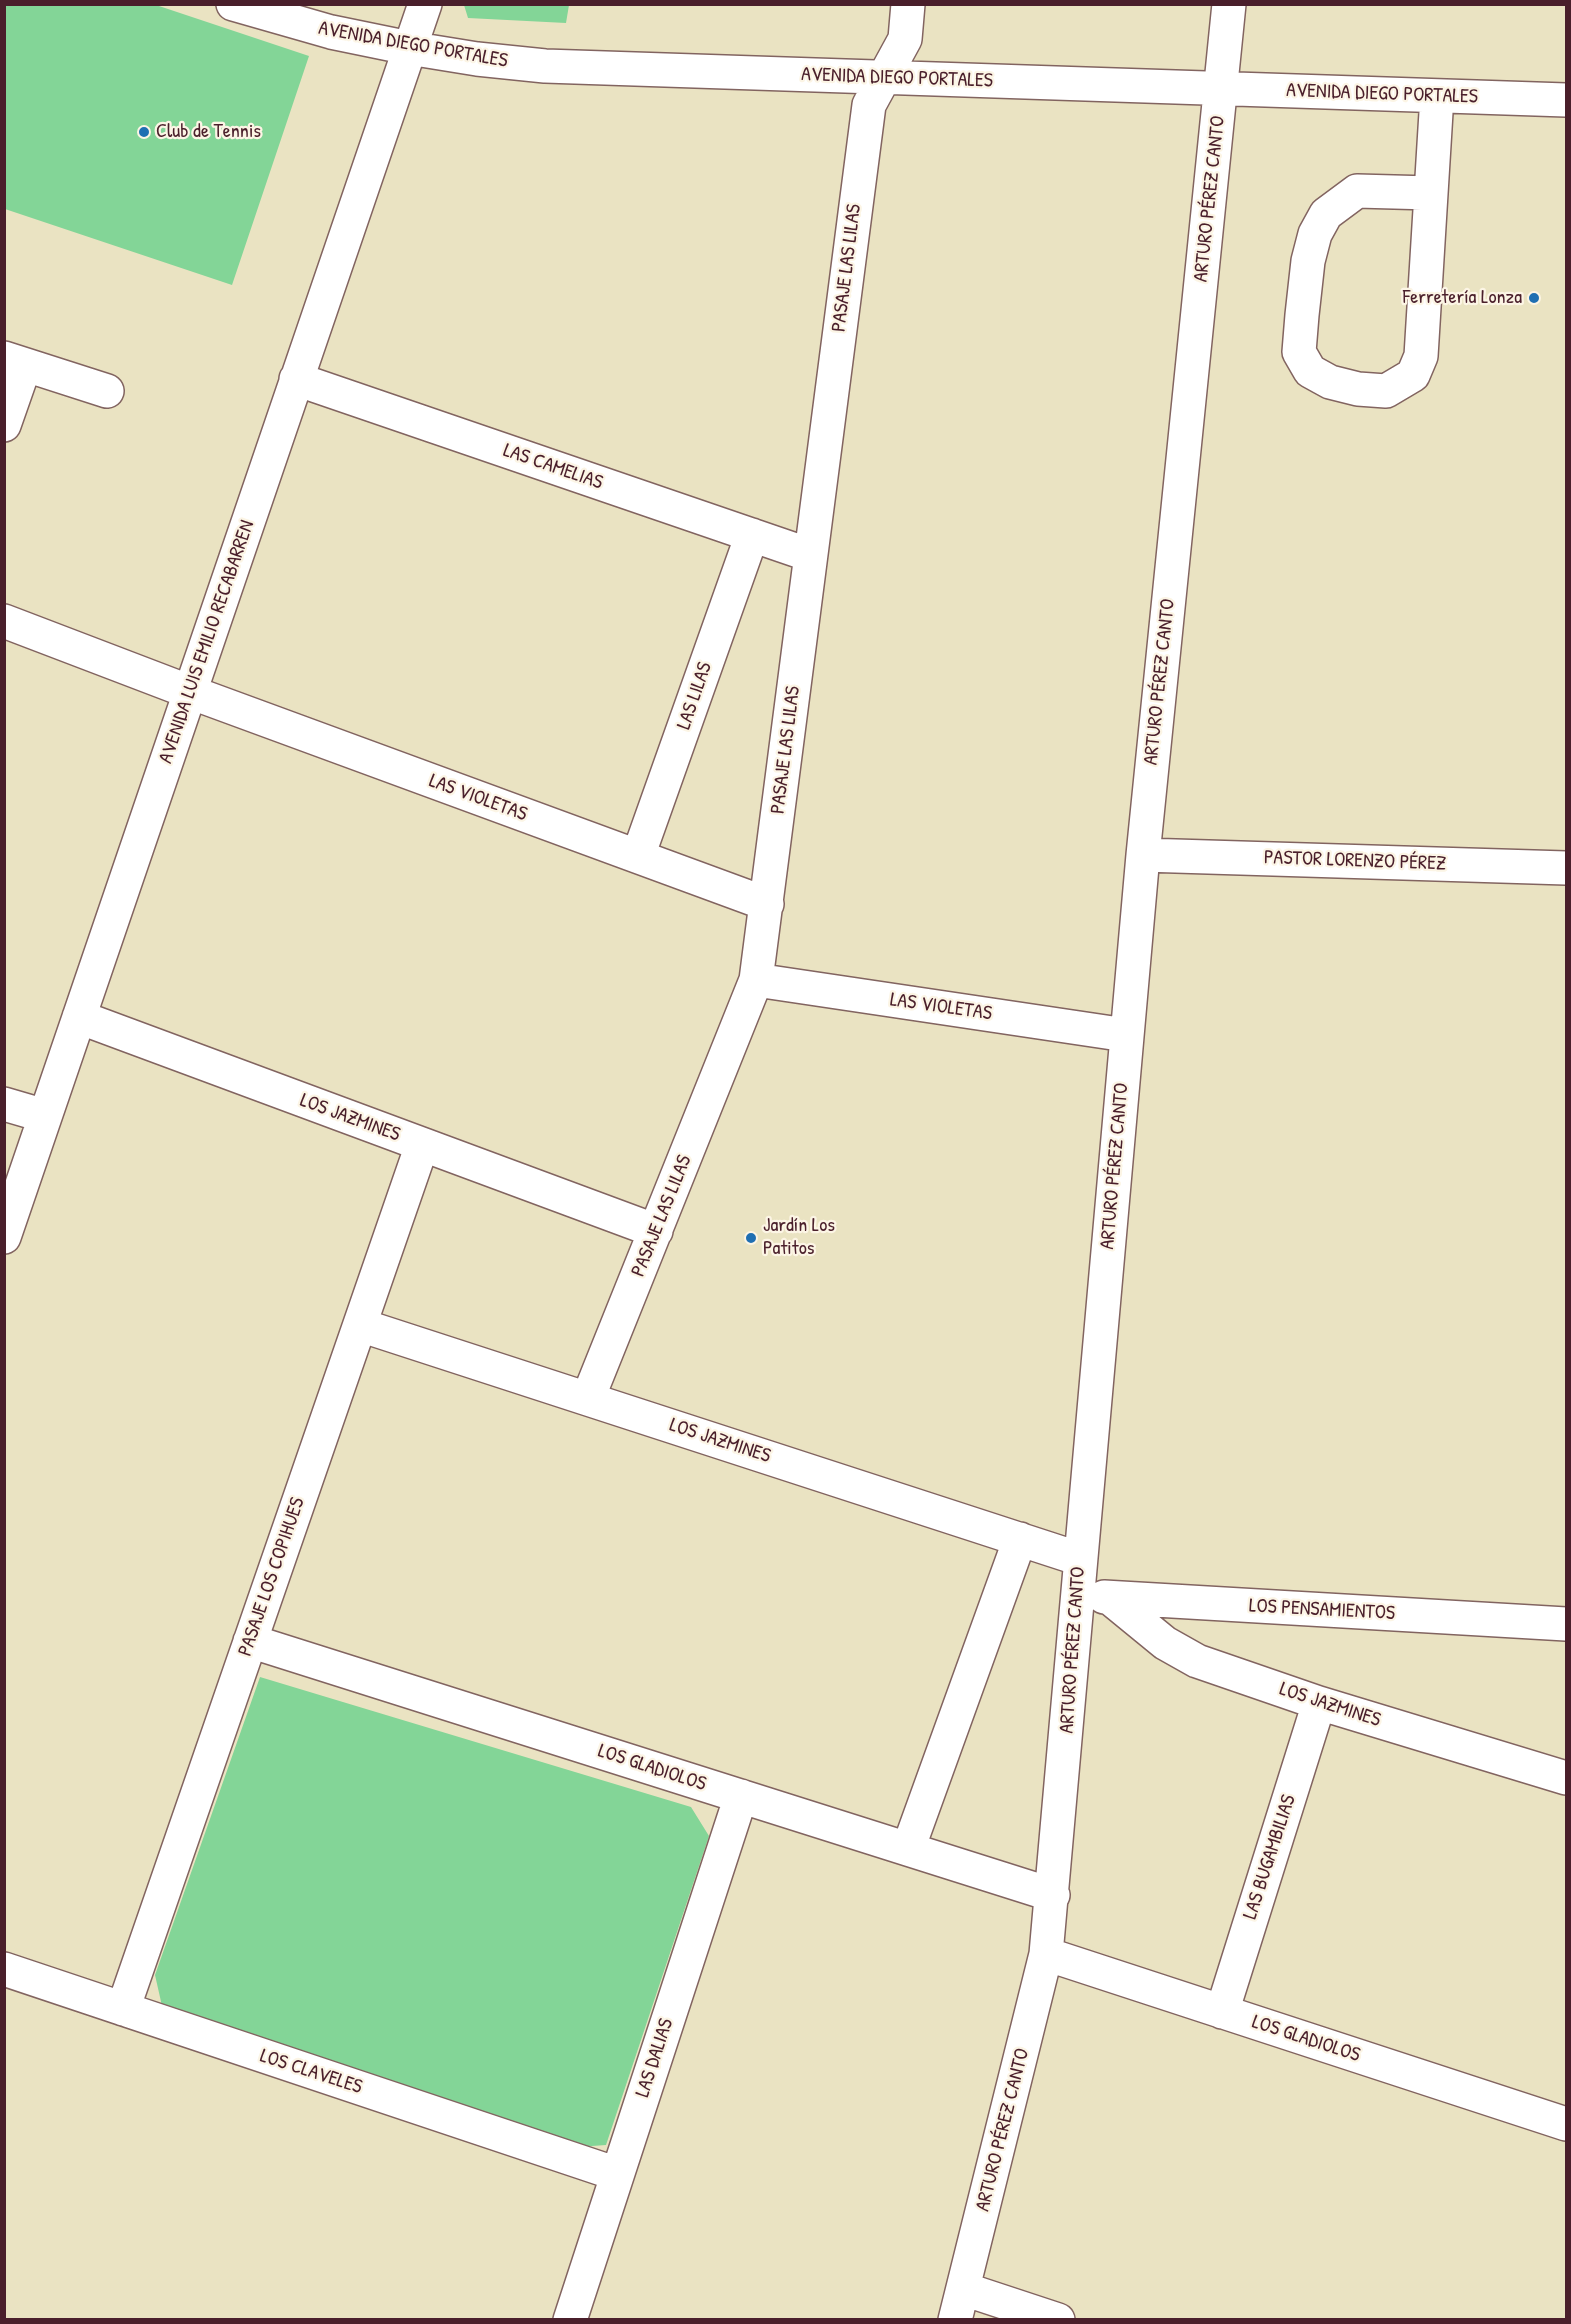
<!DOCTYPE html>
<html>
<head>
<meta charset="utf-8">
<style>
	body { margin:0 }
	#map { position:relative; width:1571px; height:2324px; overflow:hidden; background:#eae3c2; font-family:"Patrick Hand",sans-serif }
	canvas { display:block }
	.frame { position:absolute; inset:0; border:6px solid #4a1f2b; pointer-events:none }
</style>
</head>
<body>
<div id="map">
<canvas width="1571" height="2324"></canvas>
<div class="frame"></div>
</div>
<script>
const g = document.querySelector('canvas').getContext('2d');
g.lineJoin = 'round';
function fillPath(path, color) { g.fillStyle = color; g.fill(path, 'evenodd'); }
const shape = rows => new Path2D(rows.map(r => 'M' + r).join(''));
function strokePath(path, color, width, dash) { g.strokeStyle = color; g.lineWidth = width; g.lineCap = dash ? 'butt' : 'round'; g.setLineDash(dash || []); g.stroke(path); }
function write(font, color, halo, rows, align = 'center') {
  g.font = font + ' "Patrick Hand",sans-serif'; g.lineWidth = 4.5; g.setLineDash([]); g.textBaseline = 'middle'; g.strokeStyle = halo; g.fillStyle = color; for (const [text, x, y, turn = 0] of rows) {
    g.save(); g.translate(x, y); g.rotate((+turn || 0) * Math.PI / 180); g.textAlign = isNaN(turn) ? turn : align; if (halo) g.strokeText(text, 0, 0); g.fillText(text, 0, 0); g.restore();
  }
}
fillPath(shape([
	[5,4,156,5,309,56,232,285,5,209],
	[464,5,464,4,569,5,566,23,468,18],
	[260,1677,691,1807,709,1836,606,2145,578,2147,162,2006,155,1975]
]), '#83d597');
const minor = shape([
	[233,4,331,32,409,48,477,59,545,66,1566,100],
	[1431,193,1357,191,1326,214,1315,234,1308,261,1302,315,1299,352,1310,371,1330,382,1358,389,1386,391,1413,375,1421,356,1437,96],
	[4,358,107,391],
	[296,379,810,555],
	[4,425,25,365],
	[4,621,190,692,767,904],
	[1143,855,1566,868],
	[638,856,752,535],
	[756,980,1126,1035],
	[79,1017,656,1231],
	[4,1104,45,1116],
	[4,1237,425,4],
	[360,1325,1080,1559],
	[588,1398,756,980,869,105,905,39,908,4],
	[1104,1597,1566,1624],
	[1110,1598,1165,1643,1197,1661,1319,1703,1566,1778],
	[250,1641,1053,1895],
	[908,1849,1020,1539],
	[1046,1954,1566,2124],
	[4,1969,617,2174],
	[123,2009,422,1145],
	[1222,2012,1319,1703],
	[964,2289,1058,2320],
	[570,2320,741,1796],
	[955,2320,1046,1954,1143,855,1229,4]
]);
strokePath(minor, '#826460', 36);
strokePath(minor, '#fff', 33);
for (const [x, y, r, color] of [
	[144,132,6,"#1f6fb2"],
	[1534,298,6,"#1f6fb2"],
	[751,1238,6,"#1f6fb2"]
]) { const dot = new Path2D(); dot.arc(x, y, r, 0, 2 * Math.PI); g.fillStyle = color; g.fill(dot); strokePath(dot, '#fcf5e5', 2); }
write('20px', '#4a1f2b', '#fcf5e5', [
	["AVENIDA DIEGO PORTALES",413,45,10],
	["AVENIDA DIEGO PORTALES",897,78,2],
	["AVENIDA DIEGO PORTALES",1382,94,2],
	["ARTURO PÉREZ CANTO",1210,199,-84],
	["PASAJE LAS LILAS",847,268,-83],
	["LAS CAMELIAS",553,467,19],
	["AVENIDA LUIS EMILIO RECABARREN",207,642,-71],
	["ARTURO PÉREZ CANTO",1160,682,-84],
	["LAS LILAS",695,696,-71],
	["PASAJE LAS LILAS",786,750,-83],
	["LAS VIOLETAS",478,798,20],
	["PASTOR LORENZO PÉREZ",1355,861,2],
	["LAS VIOLETAS",941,1007,8],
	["LOS JAZMINES",350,1118,20],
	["ARTURO PÉREZ CANTO",1115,1166,-85],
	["PASAJE LAS LILAS",662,1216,-68],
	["LOS JAZMINES",720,1441,18],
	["PASAJE LOS COPIHUES",272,1577,-71],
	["LOS PENSAMIENTOS",1322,1610,3],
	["ARTURO PÉREZ CANTO",1073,1650,-86],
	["LOS JAZMINES",1330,1705,18],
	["LOS GLADIOLOS",652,1768,18],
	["LAS BUGAMBILIAS",1270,1857,-72],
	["LOS GLADIOLOS",1306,2039,18],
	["LAS DALIAS",655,2058,-72],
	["LOS CLAVELES",311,2072,18],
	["ARTURO PÉREZ CANTO",1003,2130,-76]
]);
write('20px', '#4a1f2b', '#fcf5e5', [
	["Club de Tennis",156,132],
	["Ferretería Lonza",1522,298,"right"],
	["Jardín Los",763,1226],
	["Patitos",763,1249]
], 'left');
</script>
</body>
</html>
